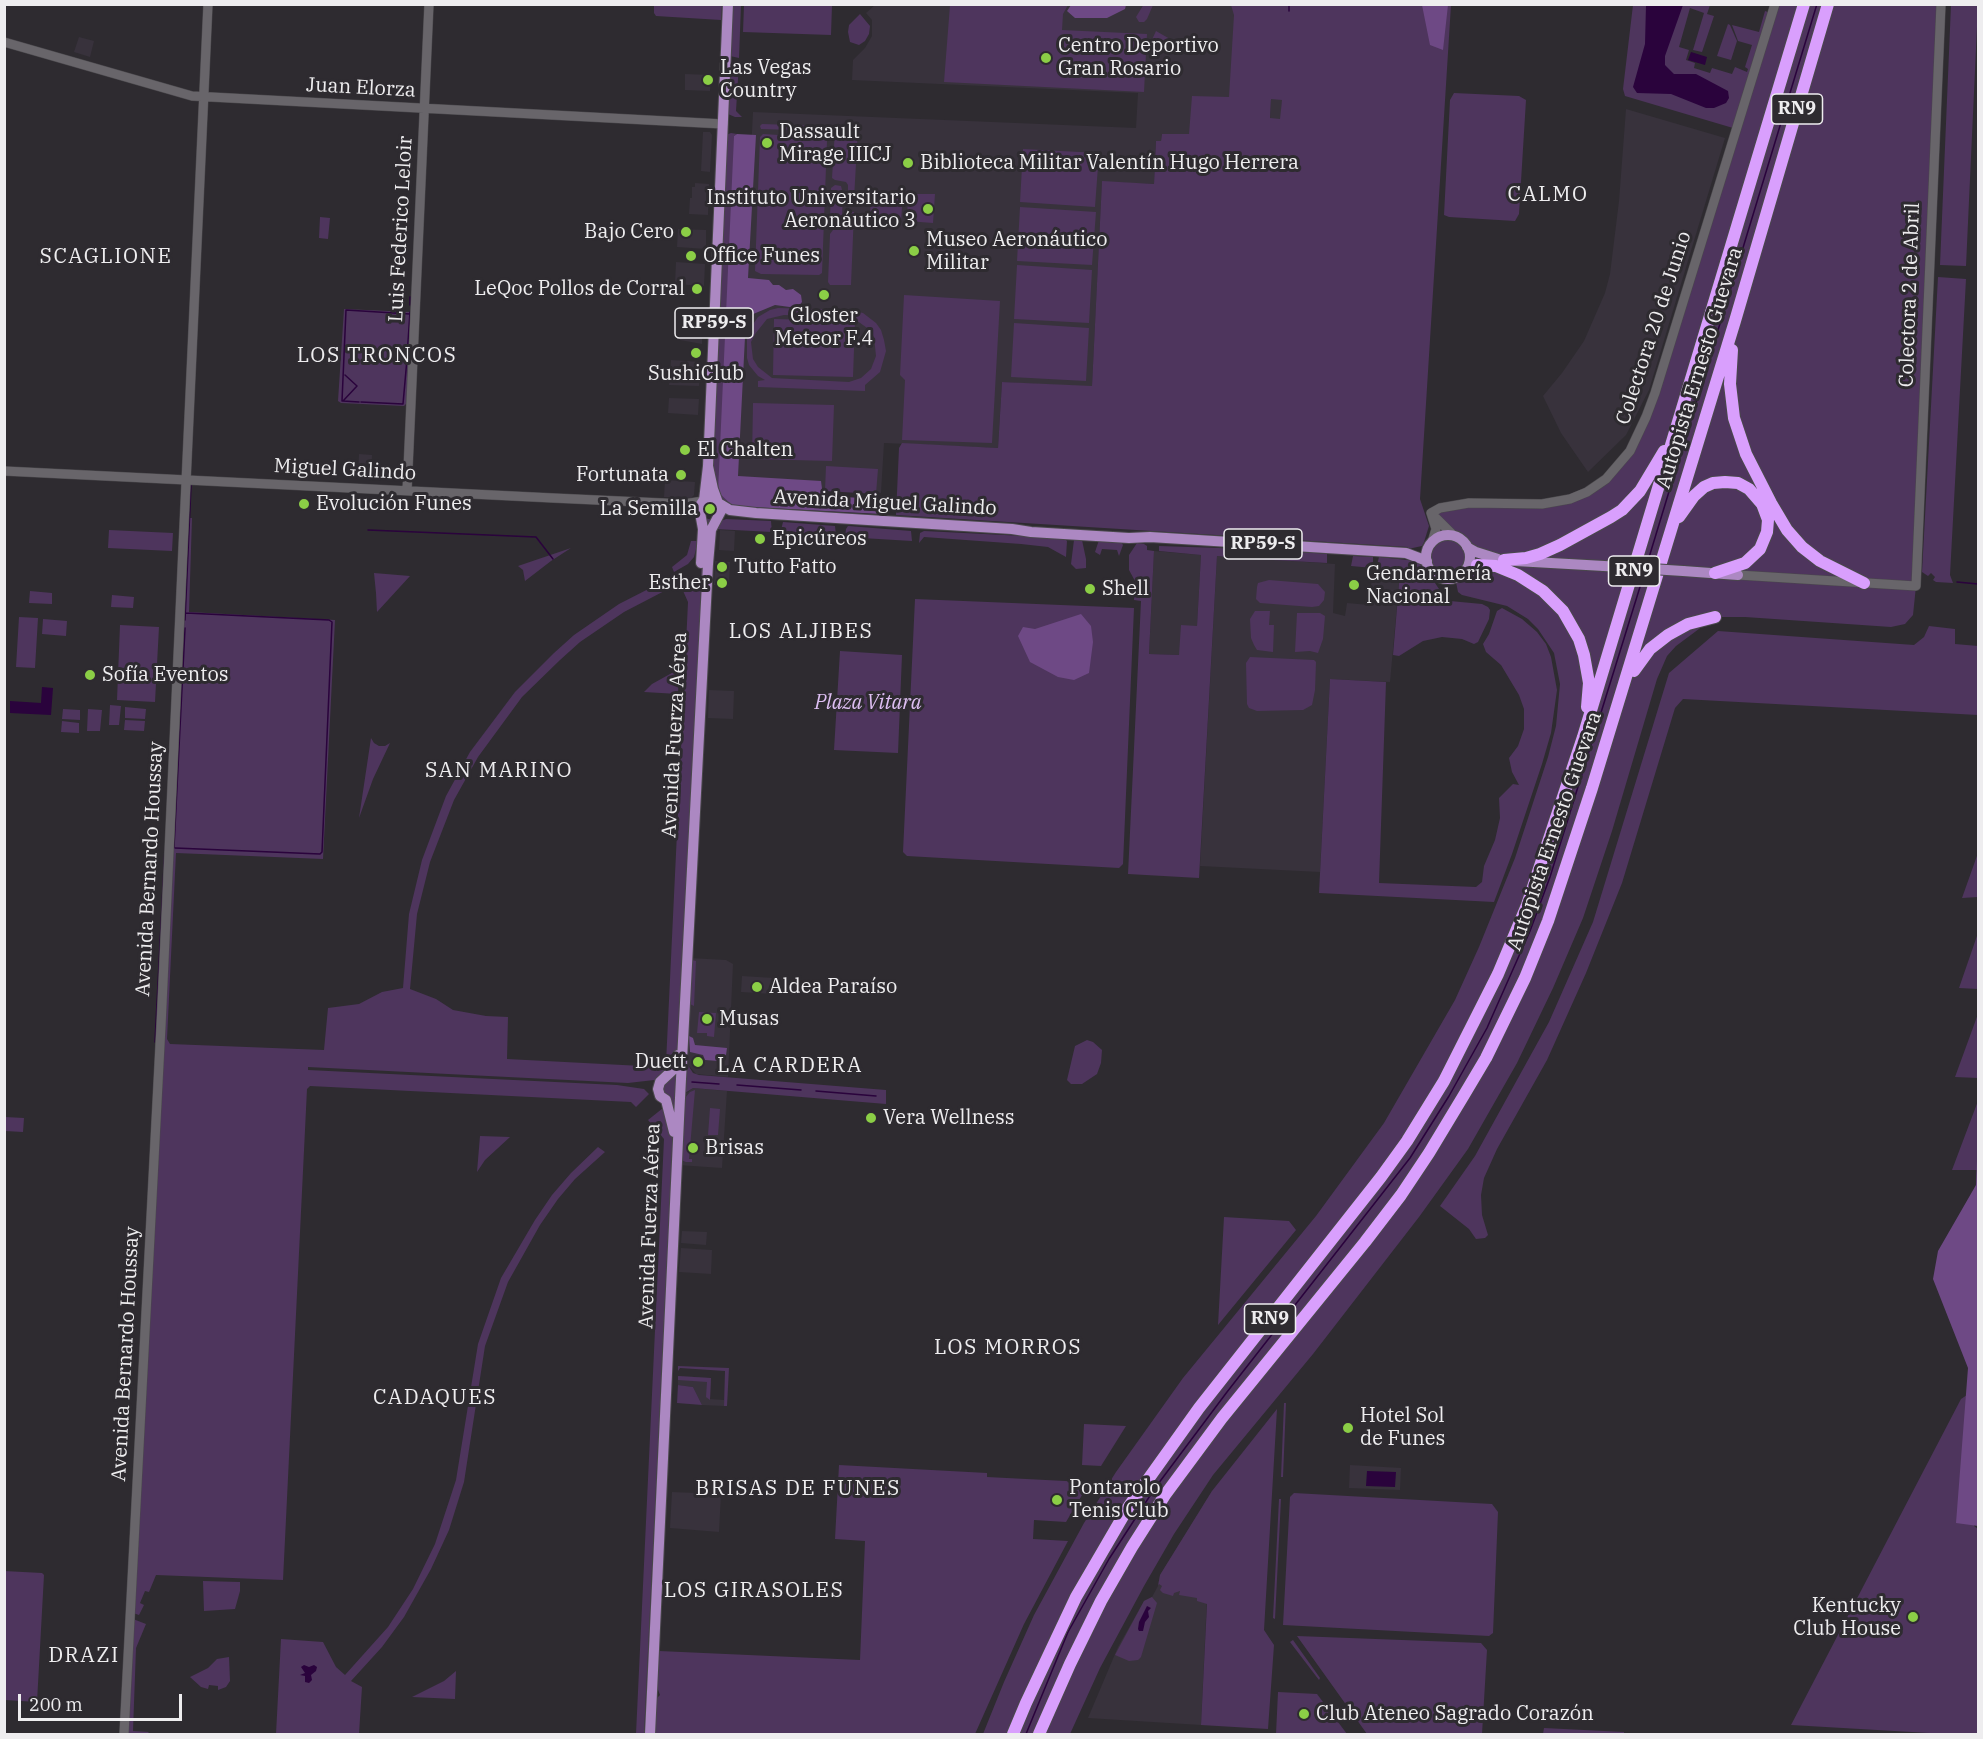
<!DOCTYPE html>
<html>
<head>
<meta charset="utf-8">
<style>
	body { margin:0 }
	#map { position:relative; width:1983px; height:1739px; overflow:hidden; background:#2e2b30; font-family:"IBM Plex Serif",serif }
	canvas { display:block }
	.frame { position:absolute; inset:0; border:6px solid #eeedef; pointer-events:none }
	.scale { position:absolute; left:18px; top:1694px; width:164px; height:27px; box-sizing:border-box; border:3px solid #eeedef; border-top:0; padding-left:8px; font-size:18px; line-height:21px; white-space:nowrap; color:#eeedef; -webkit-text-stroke:4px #2e2b30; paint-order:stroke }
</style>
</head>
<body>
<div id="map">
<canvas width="1983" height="1739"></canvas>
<div class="frame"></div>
<div class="scale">200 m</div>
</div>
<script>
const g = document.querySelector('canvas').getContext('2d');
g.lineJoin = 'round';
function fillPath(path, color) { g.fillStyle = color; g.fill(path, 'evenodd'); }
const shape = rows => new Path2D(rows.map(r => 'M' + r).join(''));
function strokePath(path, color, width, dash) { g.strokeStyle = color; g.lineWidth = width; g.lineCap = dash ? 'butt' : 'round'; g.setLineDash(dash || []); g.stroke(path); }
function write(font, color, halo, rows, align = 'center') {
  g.font = font + ' "IBM Plex Serif",serif'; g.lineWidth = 6; g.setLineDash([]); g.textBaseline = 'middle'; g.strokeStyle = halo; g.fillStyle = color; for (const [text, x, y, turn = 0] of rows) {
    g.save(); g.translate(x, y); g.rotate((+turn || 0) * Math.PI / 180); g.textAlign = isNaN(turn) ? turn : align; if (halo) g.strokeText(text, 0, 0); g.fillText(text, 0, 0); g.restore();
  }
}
fillPath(shape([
	[875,5,1288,5,1281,119,1270,119,1271,99,1189,134,1162,134,1161,141,1156,141,1154,184,1102,182,1092,387,1002,382,998,448,884,443,881,493,734,484,753,112,1136,128,1138,93,852,80,853,60,865,48,872,36,872,20,866,13],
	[79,37,94,41,90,57,74,52],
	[685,74,711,75,710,91,685,90],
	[1626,109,1725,138,1649,390,1626,435,1588,472,1561,433,1543,396,1562,373,1584,341,1605,293,1610,274,1619,201],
	[703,132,710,132,712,135,710,172,701,171],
	[695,183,709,184,708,215,689,214,690,198,692,198,692,187,695,187],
	[678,229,706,230,706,249,677,247],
	[676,262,705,264,704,286,675,284],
	[680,329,699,331,702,335,702,344,680,340],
	[671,360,701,362,699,386,669,385],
	[669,398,699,399,698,415,668,413],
	[359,454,372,455,371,480,358,479],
	[665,480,695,482,694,495,691,498,664,497],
	[720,530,735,531,734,551,719,550],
	[1154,551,1201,555,1197,626,1179,655,1149,654],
	[1217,556,1335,564,1333,613,1345,616,1347,603,1369,605,1373,568,1400,572,1390,682,1330,679,1320,872,1200,866],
	[715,561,730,562,729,586,714,585],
	[709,690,734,691,733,719,708,718],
	[689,958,726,960,733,964,728,1077,696,1074,688,1065,684,1048],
	[742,976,774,978,773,994,741,992],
	[693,1088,727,1091,722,1168,678,1165,680,1098],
	[682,1231,707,1232,706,1245,681,1243],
	[681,1248,712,1250,711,1274,679,1272],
	[678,1376,711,1378,710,1399,724,1400,724,1406,702,1405,693,1387,678,1385],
	[1350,1465,1401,1468,1400,1490,1349,1488],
	[1212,1491,1201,1725,1088,1718,1118,1647,1144,1601,1152,1597,1158,1586,1160,1575],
	[672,1492,721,1494,719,1532,670,1528]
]), '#38323c');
fillPath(shape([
	[1144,4,1153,5,1147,19,1144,22,1139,22,1136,17],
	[654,5,722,5,721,20,656,16,654,13],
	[732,5,741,5,739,58,730,56],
	[744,5,832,5,831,35,743,32],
	[950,5,1068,5,1063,14,1062,30,1147,34,1144,92,944,82],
	[1231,5,1451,5,1420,499,1429,526,1424,542,1422,546,1408,549,1408,547,896,515,899,448,902,443,998,448,1002,382,1092,386,1102,181,1154,184,1156,141,1161,141,1162,134,1189,134,1192,96,1229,97,1234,15],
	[1271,99,1282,100,1280,119,1270,118],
	[1633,5,1710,5,1707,14,1714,16,1702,52,1693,50,1704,13,1690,8,1679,47,1689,50,1686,60,1695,63,1694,68,1710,73,1712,68,1732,74,1735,67,1747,72,1748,69,1745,67,1752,45,1738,41,1732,25,1759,32,1765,11,1768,12,1733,128,1625,96,1623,89],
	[1775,5,1941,5,1916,586,1913,615,1905,624,1891,627,1745,617,1715,617,1676,646,1667,656,1657,679,1612,831,1583,918,1553,988,1517,1063,1468,1149,1419,1217,1313,1354,1213,1475,1174,1534,1144,1586,1100,1668,1070,1734,983,1734,1004,1682,1034,1615,1084,1523,1116,1472,1183,1378,1316,1216,1384,1123,1455,1000,1479,947,1515,858,1548,757,1556,726,1560,684,1554,653,1538,629,1528,619,1507,606,1462,595,1458,592,1456,582,1468,565,1469,553,1464,542,1453,535,1436,519,1440,508,1542,504,1594,488,1637,436],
	[1951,5,1978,5,1966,266,1940,265],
	[860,14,870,26,869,34,865,41,859,45,850,42,848,32,849,25],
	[1728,24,1730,25,1737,41,1731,60,1717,56],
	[1156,31,1177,43,1171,55,1150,44],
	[730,63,739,63,736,111,742,117,735,117,728,114],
	[1454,93,1519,96,1526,100,1519,214,1515,221,1449,217,1444,215,1450,100],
	[762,124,823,126,826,129,824,131,761,129,760,126],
	[838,128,858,128,854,199,848,199,848,185,846,182,835,180,832,178,835,130],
	[731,133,737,134,734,136,733,506,726,506,715,491,712,469,726,135],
	[763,134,825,138,827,141,822,273,819,275,761,274,755,271,760,137],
	[1023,149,1099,153,1095,207,1020,202],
	[835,185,841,186,843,194,842,217,838,224,831,223,830,218,831,188],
	[871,192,877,192,877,196,880,197,884,196,886,192,903,193,901,221,870,220],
	[908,194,935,194,933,223,907,221],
	[1020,207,1096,212,1092,265,1017,261],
	[847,211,854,212,851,285,830,285,828,282,830,234,833,230,846,230],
	[320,217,330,218,328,239,319,238],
	[1017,265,1092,270,1089,323,1014,319],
	[1938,277,1966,279,1950,575,1953,583,1936,582,1933,580,1935,577,1931,573,1928,576,1922,572],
	[904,295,1000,301,992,443,902,440,905,380,900,375],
	[778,308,850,310,863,313,876,323,881,330,884,340,886,351,880,372,865,385,865,391,758,387,758,381,765,380,758,376,749,365,747,358,747,339,749,330,758,317,770,310],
	[784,315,837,317,856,320,870,330,874,337,876,356,871,369,861,378,849,382,772,378,758,367,753,359,751,342,755,334,767,319],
	[344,309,411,312,408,402,404,406,341,403,338,401],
	[774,319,855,321,853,377,773,375],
	[1014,323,1089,328,1086,381,1011,377],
	[753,403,834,405,832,461,752,459],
	[826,466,878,469,876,494,825,491],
	[185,518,192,518,189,612,335,620,323,859,176,853,167,1039,170,1044,324,1050,328,1008,359,1004,382,992,403,988,409,914,422,860,446,796,470,752,515,692,554,653,574,635,619,604,668,579,672,587,624,612,580,642,560,660,522,697,478,757,454,800,430,862,417,914,410,989,436,999,453,1010,486,1016,508,1017,507,1059,661,1067,666,1063,688,602,680,584,701,577,704,518,713,520,713,524,684,1048,688,1065,693,1073,699,1075,886,1090,886,1104,693,1088,685,1093,674,1133,661,1098,663,1079,628,1083,308,1067,308,1070,617,1085,644,1089,649,1094,636,1107,631,1102,310,1086,307,1089,283,1580,156,1575,149,1592,145,1591,140,1603,144,1605,139,1615,133,1613],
	[726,519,771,521,772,532,715,529,721,521],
	[783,522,835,526,836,536,780,534],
	[848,526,911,531,912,541,845,537,846,529],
	[109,530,173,533,172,551,108,548],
	[924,531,1064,538,1067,541,1066,557,1048,547,1021,544,924,537,919,543,920,533],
	'1431 557a17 17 0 1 1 34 0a17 17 0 1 1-34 0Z',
	[1074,540,1082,540,1086,559,1086,568,1076,569,1071,564],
	[1099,540,1121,542,1123,545,1119,556,1117,550,1102,549,1100,555,1095,552],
	[691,541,698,541,694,557,688,564,674,572,672,567,687,555],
	[1137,543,1144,544,1147,546,1147,550,1154,551,1149,654,1179,655,1181,625,1197,626,1201,555,1159,551,1159,546,1249,549,1250,551,1250,559,1217,556,1199,878,1128,874,1141,601,1134,600,1135,581,1129,570,1129,555],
	[571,548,551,561,525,581,523,570,518,566],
	[1264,549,1327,554,1327,563,1255,559],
	[1353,556,1373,557,1373,568,1351,566],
	[1379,557,1417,561,1435,583,1445,598,1450,601,1482,604,1488,607,1490,610,1489,619,1478,642,1474,644,1462,639,1442,637,1423,641,1399,656,1393,655,1400,572,1376,569],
	[374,573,410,576,377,612,376,593],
	[1269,580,1318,584,1325,592,1324,600,1319,606,1312,607,1260,603,1256,599,1257,587,1258,583],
	[30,591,52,593,52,604,29,603],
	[112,595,134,597,133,608,111,607],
	[915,599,1134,608,1123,864,1119,868,907,856,903,852],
	[1502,608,1522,619,1537,632,1546,644,1551,657,1557,690,1551,733,1542,764,1512,854,1494,902,1319,893,1330,679,1386,682,1379,883,1476,887,1482,882,1484,866,1495,840,1500,818,1499,798,1513,784,1519,785,1512,772,1509,758,1518,746,1524,729,1524,709,1519,695,1501,665,1486,652,1483,644,1489,634,1497,611],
	[1255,611,1270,611,1269,625,1274,625,1273,652,1257,650,1254,645,1251,638,1250,619],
	[1297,613,1320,613,1325,616,1323,639,1318,653,1310,651,1295,652],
	[19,617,38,618,35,668,16,667],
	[43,619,67,621,66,636,42,634],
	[120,625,159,627,155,702,117,700],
	[1929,626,1955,629,1955,644,1978,646,1978,715,1683,699,1675,708,1622,883,1586,973,1547,1060,1497,1149,1484,1178,1481,1195,1482,1215,1488,1235,1485,1238,1476,1239,1469,1229,1440,1206,1475,1156,1549,1022,1593,922,1669,673,1718,631,1914,645,1924,637],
	[840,651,902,655,898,753,834,750],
	[1250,657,1314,660,1316,662,1315,690,1312,705,1303,710,1257,711,1249,708,1247,704,1246,663],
	[679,669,678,694,644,692,652,684],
	[110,705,121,706,119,725,109,725],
	[125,707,146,709,145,719,125,718],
	[63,709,80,710,80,720,62,719],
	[88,709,102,710,100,731,87,731],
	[125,720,145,721,144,731,124,730],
	[62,721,79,723,79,733,61,732],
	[371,738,374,743,379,746,385,746,390,743,373,779,359,818],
	[1978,853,1978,897,1962,898],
	[1978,933,1978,989,1959,988],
	[692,960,696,961,694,1006,688,1003],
	[699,1012,716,1013,714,1037,707,1036,707,1033,697,1033],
	[1978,1014,1978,1078,1955,1077],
	[1087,1040,1093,1042,1102,1050,1101,1063,1097,1074,1082,1084,1071,1084,1067,1080,1075,1046],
	[695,1090,689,1159,692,1159,692,1162,686,1162,681,1160,685,1098,690,1092],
	[1978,1101,1978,1170,1952,1170],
	[663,1108,673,1135,644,1734,636,1734,664,1139,648,1120],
	[710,1108,720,1109,718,1135,708,1135],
	[5,1117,24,1118,23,1132,5,1131],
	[480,1136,510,1137,485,1160,477,1172],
	[598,1147,605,1152,575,1179,558,1199,540,1225,508,1282,485,1346,464,1482,449,1530,431,1569,404,1617,382,1647,351,1681,362,1687,359,1734,276,1734,281,1639,323,1642,336,1667,345,1675,388,1627,413,1589,435,1544,456,1480,478,1344,501,1278,535,1220,552,1195,571,1173],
	[1224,1217,1289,1221,1296,1230,1218,1325],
	[678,1366,729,1368,727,1406,724,1406,725,1371,680,1368,678,1371],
	[678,1376,711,1378,710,1400,706,1397,707,1382,678,1380],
	[678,1385,693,1387,702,1405,677,1403],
	[1970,1393,1978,1447,1974,1526,1978,1529,1978,1734,1946,1734,1791,1725,1961,1399],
	[1284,1403,1286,1403,1283,1477,1281,1477],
	[1277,1409,1264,1630,1274,1645,1268,1729,1201,1725,1207,1604,1197,1601,1197,1598,1179,1595,1180,1591,1174,1593,1173,1596,1163,1593,1160,1590,1162,1586,1159,1584,1158,1586,1160,1575,1212,1491],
	[1084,1424,1126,1426,1101,1466,1082,1465],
	[839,1465,987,1473,987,1477,1085,1482,1088,1485,1066,1522,1034,1520,1033,1539,1068,1541,1024,1624,975,1734,655,1734,657,1698,660,1695,657,1687,659,1651,860,1660,865,1541,835,1539],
	[1294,1493,1492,1504,1498,1512,1493,1633,1489,1636,1283,1625,1290,1497],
	[1279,1499,1281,1499,1275,1619,1273,1618],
	[4,1571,42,1573,44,1575,37,1702,5,1700],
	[203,1581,240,1582,240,1591,235,1609,204,1611],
	[1152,1597,1157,1603,1141,1657,1138,1660,1129,1661,1115,1655,1144,1601],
	[133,1619,146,1624,136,1648,133,1731,149,1732,147,1734,127,1734],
	[1297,1636,1481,1643,1487,1650,1482,1734,1367,1734],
	[1293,1640,1320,1678,1319,1680,1290,1642],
	[229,1657,230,1681,226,1687,218,1690,218,1686,209,1685,208,1689,201,1687,190,1677,208,1668,217,1659],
	[456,1671,455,1699,412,1697,444,1681],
	[1278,1692,1317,1694,1347,1734,1276,1734],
	[1544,1728,1624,1732,1624,1734,1543,1734]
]), '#4e355d');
fillPath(shape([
	[1071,5,1071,4,1126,5,1125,9,1107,18,1075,18,1067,11],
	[1422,5,1448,5,1443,50,1430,45],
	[737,134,756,135,748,278,769,280,773,285,779,285,786,290,793,289,801,295,802,302,797,308,775,305,746,317,738,476,821,481,823,496,882,499,881,514,733,506,718,492,734,136],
	[1081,614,1091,626,1093,642,1089,673,1074,680,1058,677,1030,662,1018,636,1023,627,1035,629],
	[689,1036,693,1038,695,1045,727,1048,726,1055,719,1061,705,1060,703,1055,690,1052],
	[1978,1134,1978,1526,1956,1523,1968,1368,1933,1279,1938,1251,1976,1185]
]), '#6e4985');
fillPath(shape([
	[1646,5,1683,5,1665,56,1665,65,1674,74,1696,74,1728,91,1729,98,1726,103,1714,108,1706,108,1671,94,1637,93,1633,87,1645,44],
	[1691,52,1707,57,1705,65,1688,60],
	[947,257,968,258,968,266,946,265],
	[42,687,53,688,51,715,10,713,10,701,41,703],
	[1367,1471,1396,1472,1395,1487,1366,1486],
	[1147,1606,1151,1608,1148,1611,1149,1617,1145,1622,1143,1631,1139,1631,1138,1629,1139,1622],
	[304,1665,309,1667,314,1665,317,1667,316,1671,311,1675,312,1680,309,1683,305,1682,305,1676,300,1675,305,1673,301,1667]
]), '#2a033c');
strokePath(shape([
	[1289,11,1289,4],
	[410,305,410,297],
	[407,357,410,312],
	[342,401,346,310,410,314],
	[343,401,357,386,345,375],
	[343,401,359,402],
	[361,402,403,404,407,359],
	[368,530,536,537,553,559],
	[1647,564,1817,4],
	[1957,582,1978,584],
	[185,620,191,485],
	[174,847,185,628],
	[175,848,320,854,322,852,332,622,329,620,186,613],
	[155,1042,165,848],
	[692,1082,719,1084],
	[737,1085,801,1090],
	[816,1091,876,1096],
	[1026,1734,1068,1632,1109,1559,1155,1488,1227,1392,1410,1158,1449,1096,1487,1028,1530,931,1550,877,1644,574]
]), '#2a033c', 1.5);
const secondary = shape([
	[4,42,192,96,723,124],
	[4,471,553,498,684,504,703,501],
	[407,491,429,4],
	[1436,518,1453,535],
	[1432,542,1436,529,1431,513,1440,508,1469,503,1542,504,1570,499,1587,492,1606,479,1630,451,1646,417,1655,393,1775,4],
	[1738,575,1916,586,1941,4],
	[124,1734,161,1026,208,4]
]);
const primary = shape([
	[704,500,708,466,728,4],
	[720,504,730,510,756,513,1012,529,1031,532,1129,538,1150,537,1406,553,1427,561],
	'1426 557a22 22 0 1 1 44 0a22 22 0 1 1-44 0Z',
	[1467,547,1476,552,1498,559],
	[701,563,703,529,699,507,703,501,707,498,717,501],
	[1465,570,1498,560,1604,566],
	[1683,571,1738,575],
	[674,1132,666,1100,660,1096,658,1089,660,1082,676,1067,678,1055],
	[650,1734,680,1098,708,564,711,530,721,511,713,489,708,466]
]);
const highway = shape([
	[1732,350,1730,384,1734,418,1746,454,1771,503,1787,530,1802,547,1820,561,1864,583],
	[1679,517,1694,496,1704,487,1713,483,1725,482,1738,483,1749,489,1762,504,1768,520,1767,532,1760,549,1745,563,1715,573],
	[1504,560,1526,558,1540,554,1560,545,1611,517,1622,510,1640,491,1664,451],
	[1477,565,1496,566,1518,575,1543,591,1563,611,1579,639,1584,655,1589,683,1587,707],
	[1634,671,1650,649,1668,635,1688,624,1715,617],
	[1013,1734,1026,1703,1076,1597,1129,1506,1199,1408,1381,1177,1407,1141,1444,1081,1498,974,1527,905,1583,737,1804,4],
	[1039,1734,1070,1664,1101,1601,1132,1547,1165,1495,1222,1418,1365,1242,1401,1195,1429,1153,1464,1095,1486,1058,1525,978,1548,921,1592,788,1735,321,1828,4]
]);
strokePath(secondary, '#4a484c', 10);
strokePath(primary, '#4a484c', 12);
strokePath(highway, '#4a484c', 14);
strokePath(secondary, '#68656a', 9);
strokePath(primary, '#ac88c2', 10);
strokePath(highway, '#d99ffd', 12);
const primaryBridge = shape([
	[1604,566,1683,571]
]);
strokePath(primaryBridge, '#4a484c', 12, []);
strokePath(primaryBridge, '#ac88c2', 10);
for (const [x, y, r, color] of [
	[1046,58,6,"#8bce46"],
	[708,80,6,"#8bce46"],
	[767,143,6,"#8bce46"],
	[908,163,6,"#8bce46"],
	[928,209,6,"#8bce46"],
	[686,232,6,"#8bce46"],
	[914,251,6,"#8bce46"],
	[691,256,6,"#8bce46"],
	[697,289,6,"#8bce46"],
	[824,295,6,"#8bce46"],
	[696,353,6,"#8bce46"],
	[685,450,6,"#8bce46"],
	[681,475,6,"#8bce46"],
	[304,504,6,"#8bce46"],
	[710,509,6,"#8bce46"],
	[760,539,6,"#8bce46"],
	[722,567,6,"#8bce46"],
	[722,583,6,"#8bce46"],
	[1354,585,6,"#8bce46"],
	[1090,589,6,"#8bce46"],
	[90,675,6,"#8bce46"],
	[757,987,6,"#8bce46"],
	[707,1019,6,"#8bce46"],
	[698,1062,6,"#8bce46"],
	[871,1118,6,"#8bce46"],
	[693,1148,6,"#8bce46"],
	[1348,1428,6,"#8bce46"],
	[1057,1500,6,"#8bce46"],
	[1913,1617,6,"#8bce46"],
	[1304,1714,6,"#8bce46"]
]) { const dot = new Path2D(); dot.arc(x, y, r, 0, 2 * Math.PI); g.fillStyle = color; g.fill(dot); strokePath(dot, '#2e2b30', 2); }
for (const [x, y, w] of [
	[1797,109,51],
	[714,323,78],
	[1263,544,78],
	[1634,571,51],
	[1270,1319,51]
]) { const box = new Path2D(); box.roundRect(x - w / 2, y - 15, w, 30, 4.5); g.fillStyle = '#2e2b30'; g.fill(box); strokePath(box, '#eeedef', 1.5); }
write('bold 18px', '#eeedef', null, [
	["RN9",1797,109],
	["RP59-S",714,323],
	["RP59-S",1263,544],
	["RN9",1634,571],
	["RN9",1270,1319]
]);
write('20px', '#eeedef', '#2e2b30', [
	["Centro Deportivo",1058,46],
	["Gran Rosario",1058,69],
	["Las Vegas",720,68],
	["Country",720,91],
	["Dassault",779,132],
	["Mirage IIICJ",779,155],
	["Biblioteca Militar Valentín Hugo Herrera",920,163],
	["Instituto Universitario",916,198,"right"],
	["Aeronáutico 3",916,221,"right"],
	["Bajo Cero",674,232,"right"],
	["Museo Aeronáutico",926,240],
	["Militar",926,263],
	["Office Funes",703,256],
	["LeQoc Pollos de Corral",685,289,"right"],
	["Gloster",824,316,"center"],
	["Meteor F.4",824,339,"center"],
	["SushiClub",696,374,"center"],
	["El Chalten",697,450],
	["Fortunata",669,475,"right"],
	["Evolución Funes",316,504],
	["La Semilla",698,509,"right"],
	["Epicúreos",772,539],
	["Tutto Fatto",734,567],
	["Gendarmería",1366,574],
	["Nacional",1366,597],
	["Esther",710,583,"right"],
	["Shell",1102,589],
	["Sofía Eventos",102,675],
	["Aldea Paraíso",769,987],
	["Musas",719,1019],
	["Duett",686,1062,"right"],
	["Vera Wellness",883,1118],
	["Brisas",705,1148],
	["Hotel Sol",1360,1416],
	["de Funes",1360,1439],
	["Pontarolo",1069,1488],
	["Tenis Club",1069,1511],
	["Kentucky",1901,1606,"right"],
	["Club House",1901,1629,"right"],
	["Club Ateneo Sagrado Corazón",1316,1714]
], 'left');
write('20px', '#eeedef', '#2e2b30', [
	["Juan Elorza",361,88,3],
	["Luis Federico Leloir",401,229,-87],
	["Colectora 2 de Abril",1910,295,-88],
	["Colectora 20 de Junio",1654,328,-72],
	["Autopista Ernesto Guevara",1700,368,-73],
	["Miguel Galindo",345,470,3],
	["Avenida Miguel Galindo",885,503,3],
	["Avenida Fuerza Aérea",675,735,-87],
	["Autopista Ernesto Guevara",1555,831,-71],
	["Avenida Bernardo Houssay",150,869,-87],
	["Avenida Fuerza Aérea",650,1226,-88],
	["Avenida Bernardo Houssay",126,1354,-87]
]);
write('italic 20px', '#debff3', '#2e2b30', [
	["Plaza Vitara",868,703]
]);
g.letterSpacing = '1.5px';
write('21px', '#eeedef', '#2e2b30', [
	["CALMO",1548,195],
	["SCAGLIONE",106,257],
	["LOS TRONCOS",377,356],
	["LOS ALJIBES",801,632],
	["SAN MARINO",499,771],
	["LA CARDERA",790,1066],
	["LOS MORROS",1008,1348],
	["CADAQUES",435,1398],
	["BRISAS DE FUNES",798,1489],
	["LOS GIRASOLES",754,1591],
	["DRAZI",84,1656]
]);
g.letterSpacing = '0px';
</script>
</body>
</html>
